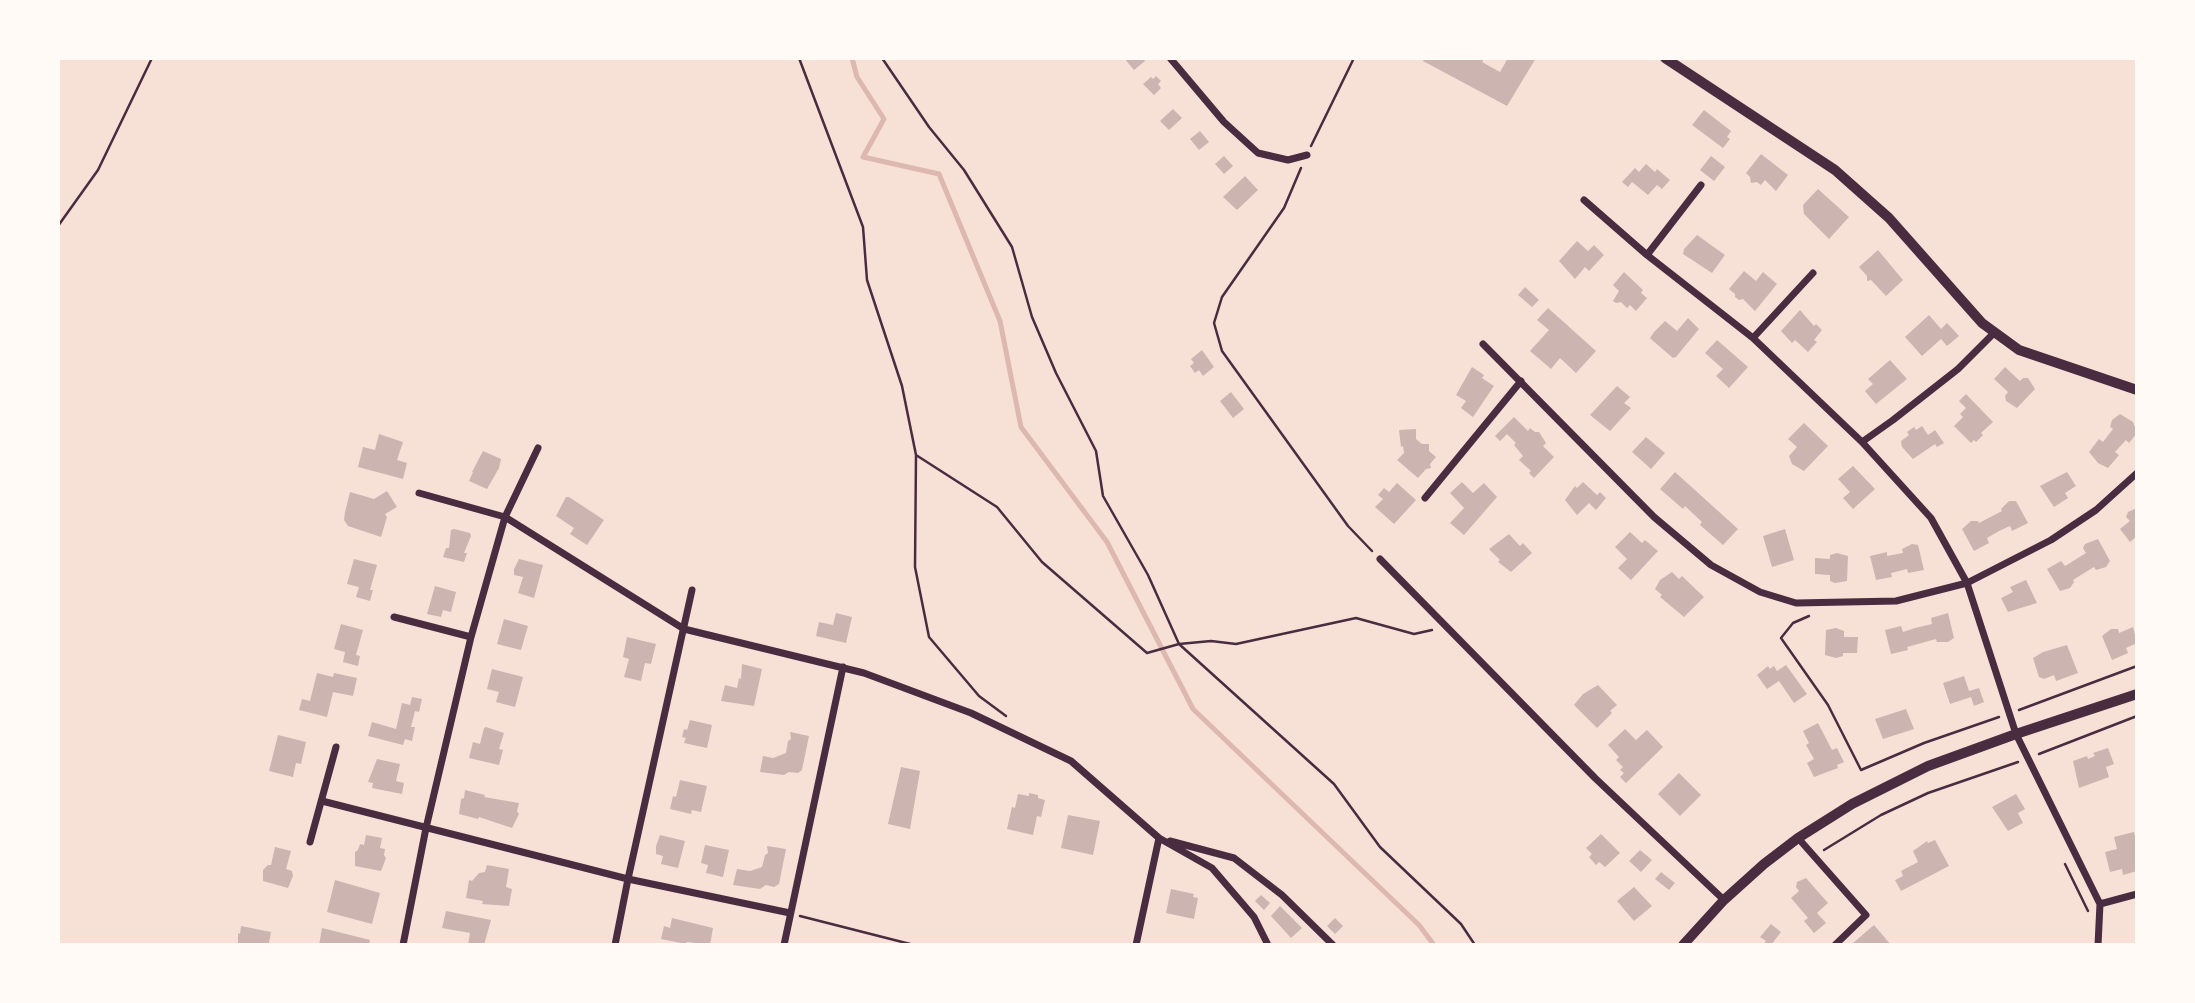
<!DOCTYPE html>
<html>
<head>
<meta charset="utf-8">
<style>
	body { margin:0 }
	#map { position:relative; width:2195px; height:1003px; overflow:hidden; background:#f7e1d7; font-family:"Sofia Sans Condensed",sans-serif }
	canvas { display:block }
	.frame { position:absolute; inset:0; border:60px solid #fffaf5; pointer-events:none }
</style>
</head>
<body>
<div id="map">
<canvas width="2195" height="1003"></canvas>
<div class="frame"></div>
</div>
<script>
const g = document.querySelector('canvas').getContext('2d');
g.lineJoin = 'round';
const shape = rows => new Path2D(rows.map(r => 'M' + r).join(''));
function strokePath(path, color, width, dash) { g.strokeStyle = color; g.lineWidth = width; g.lineCap = dash ? 'butt' : 'round'; g.setLineDash(dash || []); g.stroke(path); }
function fillPath(path, color) { g.fillStyle = color; g.fill(path, 'evenodd'); }
strokePath(shape([
	[852,58,857,77,884,119,863,157,939,174,1000,321,1021,427,1107,542,1193,709,1419,925,1434,945]
]), '#dcb8b0', 5);
fillPath(shape([
	[1124,58,1143,58,1145,61,1134,70],
	[1425,58,1481,58,1484,59,1482,62,1500,72,1508,58,1536,58,1507,106,1423,61],
	[1156,76,1161,81,1158,84,1161,88,1154,95,1143,84,1151,77,1153,79],
	[1173,109,1182,118,1169,130,1160,121],
	[1704,110,1731,131,1727,137,1730,139,1723,148,1692,125],
	[1200,131,1209,142,1199,150,1190,139],
	[1761,154,1788,175,1776,191,1765,180,1761,185,1757,182,1751,183,1750,177,1746,173],
	[1224,156,1233,166,1224,174,1215,164],
	[1711,156,1725,167,1714,181,1700,170],
	[1646,164,1655,172,1657,169,1670,180,1662,189,1657,185,1648,195,1632,182,1628,187,1622,182,1635,168,1639,172],
	[1245,176,1258,190,1237,210,1223,197],
	[1818,189,1849,217,1829,239,1804,214,1803,205],
	[1697,235,1725,255,1712,273,1683,254,1684,249],
	[1577,241,1588,251,1594,245,1604,255,1589,271,1585,267,1575,279,1559,261],
	[1878,250,1903,280,1886,296,1871,280,1867,281,1867,276,1859,267],
	[1744,271,1756,281,1763,272,1777,284,1755,311,1743,299,1739,300,1735,297,1735,294,1729,289],
	[1624,272,1643,290,1641,293,1647,298,1636,311,1630,305,1627,308,1621,302,1616,303,1613,301,1619,291,1613,285],
	[1525,287,1539,300,1532,307,1518,295],
	[1548,308,1596,351,1576,373,1560,358,1551,369,1530,351,1549,330,1537,320],
	[1800,310,1814,326,1816,324,1822,330,1814,340,1817,342,1808,352,1795,340,1792,343,1781,331],
	[1929,315,1941,329,1947,323,1959,336,1947,346,1941,339,1922,356,1905,337],
	[1688,318,1699,329,1676,357,1673,358,1652,340,1650,338,1654,332,1665,321,1677,331],
	[1717,340,1748,367,1729,388,1716,376,1723,369,1705,353],
	[1202,350,1214,367,1203,376,1199,370,1195,373,1190,366,1194,363,1191,359],
	[1890,360,1907,379,1876,404,1865,391,1873,384,1868,379],
	[1472,367,1484,375,1482,378,1494,386,1473,417,1461,408,1466,401,1456,395],
	[2005,367,2020,381,2023,378,2028,378,2035,389,2017,408,2006,401,2005,396,2008,392,1994,379],
	[1617,386,1630,397,1624,403,1631,408,1610,431,1590,415],
	[1231,392,1244,409,1233,418,1220,401],
	[1966,394,1993,422,1981,433,1983,435,1976,442,1974,440,1971,443,1954,426,1963,417,1960,414,1966,408,1959,401],
	[2120,414,2133,422,2137,433,2129,443,2126,440,2115,452,2119,455,2108,468,2098,463,2089,452,2099,439,2103,442,2113,429,2110,427,2112,420],
	[1514,417,1528,431,1530,428,1535,432,1539,432,1546,443,1543,446,1554,457,1534,478,1529,473,1531,471,1519,460,1523,456,1514,445,1516,443,1507,434,1500,441,1495,436],
	[1804,423,1828,446,1804,471,1792,464,1789,456,1797,447,1788,439],
	[1922,426,1928,435,1935,430,1944,443,1937,447,1935,444,1913,459,1902,447,1901,441,1909,435,1907,432,1914,427,1916,430],
	[1416,429,1416,439,1422,444,1429,444,1429,451,1436,457,1430,464,1431,468,1426,469,1418,478,1397,460,1404,453,1403,446,1401,447,1399,430],
	[379,434,403,442,397,460,407,463,403,479,358,467,363,447,375,450],
	[1646,437,1665,453,1651,469,1632,452],
	[483,451,501,459,499,468,487,489,469,481,473,472,472,472],
	[1853,466,1875,489,1853,509,1843,498,1850,492,1838,479],
	[1675,472,1738,529,1723,545,1700,525,1702,522,1685,506,1683,509,1660,489],
	[2067,472,2076,486,2065,493,2068,498,2054,507,2040,486],
	[1462,482,1473,493,1484,483,1497,497,1464,535,1450,523,1464,508,1450,493],
	[1583,482,1597,495,1600,492,1606,498,1596,510,1589,503,1577,515,1565,500,1575,486,1577,488],
	[1397,483,1416,500,1394,524,1375,507,1383,499,1378,495,1384,488,1389,492],
	[387,491,397,507,385,514,387,517,381,537,348,526,344,520,345,512,350,492,374,499],
	[566,497,569,497,604,520,587,545,570,534,574,528,556,516],
	[2009,501,2016,501,2028,523,2012,531,2010,526,1999,531,1987,538,1989,543,1974,551,1962,529,1971,521,1978,521,1979,523,2002,511,2001,509],
	[2137,508,2137,536,2130,542,2120,529,2130,521,2126,517,2128,512],
	[454,529,470,533,471,536,464,553,467,553,464,562,443,557,446,548,449,548,451,530],
	[1785,529,1794,560,1772,567,1763,536],
	[1630,532,1642,543,1645,540,1658,551,1631,580,1618,568,1627,559,1615,547],
	[1509,534,1520,546,1523,543,1532,553,1511,572,1498,562,1500,560,1489,549],
	[2098,539,2110,561,2106,567,2096,570,2094,567,2073,580,2074,582,2070,588,2060,591,2047,569,2061,561,2065,566,2086,553,2083,548,2085,544],
	[1912,544,1918,545,1924,570,1908,573,1907,569,1891,573,1892,577,1876,580,1870,556,1887,552,1887,556,1903,553,1902,549],
	[1837,553,1848,556,1847,581,1835,583,1830,581,1830,575,1815,574,1815,558,1830,559,1830,555],
	[354,559,377,565,370,590,373,590,370,601,356,597,359,587,347,584],
	[519,559,543,565,534,598,518,593,523,577,514,575,514,569],
	[1672,572,1679,579,1682,576,1704,597,1684,617,1660,597,1662,595,1655,589,1660,580],
	[2026,580,2037,603,2008,612,2001,598,2013,592,2010,587],
	[435,586,456,592,451,612,443,610,441,617,427,614],
	[836,613,852,617,846,643,816,636,819,622,833,625],
	[1948,613,1954,638,1948,642,1937,642,1936,639,1907,647,1908,650,1891,654,1885,630,1901,626,1903,632,1915,628,1932,624,1931,618],
	[504,619,528,626,521,650,497,644],
	[341,624,363,630,356,655,360,656,358,666,343,662,345,652,334,649],
	[2133,627,2137,643,2126,648,2128,653,2112,660,2102,636,2111,629,2118,629,2119,633],
	[1836,628,1844,631,1844,637,1858,637,1857,653,1843,653,1843,656,1836,658,1825,655,1826,630],
	[627,637,656,644,651,664,645,663,641,681,624,677,629,659,623,657],
	[2067,645,2078,673,2056,681,2054,675,2044,679,2039,677,2033,658,2043,652],
	[742,664,762,669,754,706,721,701,725,685,737,688,739,678,741,679],
	[1786,665,1807,694,1794,703,1779,681,1767,689,1757,675,1768,666,1770,669,1774,666,1777,671],
	[492,669,523,677,515,707,496,702,499,692,487,689],
	[317,673,333,677,334,673,357,678,353,696,333,692,327,717,299,710,302,699,310,701],
	[1964,676,1969,691,1979,688,1984,702,1974,706,1971,697,1950,704,1943,683],
	[1598,685,1617,705,1610,711,1612,713,1597,728,1574,705,1583,694],
	[412,697,422,699,419,712,415,711,411,727,415,727,412,741,405,739,403,745,368,736,372,722,396,729,402,703,410,705],
	[1906,709,1914,729,1883,739,1875,719],
	[690,720,712,725,707,748,684,743,686,738,682,737,684,729,687,730],
	[1818,723,1832,750,1837,748,1844,762,1837,765,1838,768,1814,777,1807,763,1814,759,1806,745,1809,743,1803,731],
	[486,727,504,733,499,749,503,750,499,765,469,758,473,742,480,744,484,728],
	[1625,729,1636,740,1647,730,1663,747,1626,783,1620,777,1624,773,1620,770,1623,767,1616,760,1619,757,1608,745],
	[790,732,809,736,802,770,798,773,789,772,784,775,760,772,763,756,773,758,786,753,788,741,791,739],
	[278,735,306,742,301,764,296,763,293,777,269,771],
	[2108,748,2114,764,2106,767,2109,777,2079,788,2073,761,2087,756,2088,759,2095,756,2093,753],
	[377,759,400,764,396,781,404,783,402,794,372,788,373,783,368,782],
	[901,767,920,771,910,829,888,824],
	[1679,773,1701,795,1680,816,1658,794],
	[680,780,707,786,701,812,692,810,691,814,670,809,673,796,676,797],
	[465,790,485,795,484,797,519,803,517,811,519,814,512,828,479,817,478,819,459,814,461,799,464,798],
	[1029,793,1038,795,1038,798,1045,800,1041,817,1037,816,1033,835,1007,829,1012,807,1015,808,1018,794,1029,796],
	[2016,794,2025,809,2018,813,2023,823,2008,831,1992,807],
	[1068,815,1100,821,1093,855,1061,848],
	[2134,832,2137,844,2137,871,2123,875,2122,869,2110,872,2105,852,2117,849,2114,837],
	[1601,834,1620,853,1605,867,1599,862,1596,865,1589,857,1592,854,1586,848],
	[366,835,382,838,380,848,385,849,384,855,386,858,381,871,355,866,355,852,358,850,360,844,364,845],
	[660,835,685,841,678,868,661,864,663,856,656,854,656,846],
	[1935,840,1949,866,1901,891,1895,880,1903,876,1901,871,1918,862,1913,851,1927,841,1928,843],
	[705,845,729,850,723,877,706,873,708,865,701,863],
	[767,846,786,849,779,884,774,887,766,885,760,889,733,885,737,869,750,871,762,867,765,855,768,853],
	[275,847,291,851,286,869,292,871,293,876,288,888,263,881,263,870,268,865,271,865],
	[1640,850,1652,860,1641,872,1629,861],
	[487,865,509,869,506,887,512,889,509,906,482,904,483,901,466,898,469,880,472,881,479,873,485,872],
	[1661,872,1675,883,1669,890,1655,879],
	[1806,878,1828,903,1817,913,1826,923,1814,933,1804,921,1808,918,1791,898,1799,891,1796,887,1797,882],
	[335,880,380,893,372,924,327,912],
	[1634,887,1652,906,1634,921,1617,901],
	[1171,889,1194,894,1193,897,1198,898,1194,919,1166,913],
	[1261,895,1270,903,1264,910,1255,901],
	[1280,906,1302,928,1291,938,1271,916],
	[446,911,491,920,484,945,468,945,470,933,442,928],
	[672,918,713,928,710,945,687,942,686,944,661,939,664,926,670,928],
	[1335,918,1343,926,1335,934,1327,926],
	[1771,924,1781,932,1771,945,1763,945,1766,941,1760,937],
	[1874,925,1891,945,1854,945,1853,943],
	[241,926,271,932,269,943,275,945,238,945,238,933,240,934],
	[322,928,370,940,369,945,319,945]
]), '#ccb4b1');
strokePath(shape([
	[799,58,863,227,867,280,902,386,916,455,915,567,929,637,979,696,1006,716],
	[882,58,929,127,964,170,1012,247,1032,317,1056,373,1096,451,1103,496,1148,575,1179,644,1334,784,1380,847,1461,924,1475,945],
	[1311,146,1354,58],
	[1301,168,1284,208,1222,297,1214,323,1222,351,1348,526,1372,551],
	[58,226,98,170,152,58],
	[916,455,997,507,1042,562,1147,653,1179,644,1211,641,1236,644,1356,618,1414,634,1432,630],
	[1809,616,1793,623,1781,638,1828,705,1861,770,1924,743,1999,717],
	[2019,710,2137,666],
	[2039,754,2137,716],
	[1824,850,1881,815,1928,793,2018,762],
	[2065,864,2088,911],
	[800,916,914,945]
]), '#4a2c40', 2.5);
strokePath(shape([
	[1170,58,1224,122,1258,153,1288,160,1307,155],
	[1584,200,1647,255,1753,338,1862,442,1931,518,1967,583,2016,734,2100,904,2098,945],
	[1647,255,1701,185],
	[1753,338,1813,273],
	[1483,344,1654,517,1711,565,1760,592,1796,603,1896,601,1967,583,2051,540,2096,510,2137,473],
	[1862,442,1893,420,1958,369,1995,332],
	[419,493,505,517,684,629,864,673,971,713,1071,761,1159,838,1212,868,1254,917,1268,945],
	[1425,498,1521,381],
	[1380,559,1595,778,1724,900],
	[394,617,471,637],
	[322,801,628,879,790,913],
	[1798,838,1866,915,1835,945],
	[1170,841,1234,858,1282,895,1333,945],
	[310,842,336,747],
	[2100,904,2137,894],
	[403,945,426,828,471,637,505,517,538,448],
	[615,945,628,879,692,590],
	[784,945,843,667],
	[1136,945,1159,838]
]), '#4a2c40', 7);
strokePath(shape([
	[1665,58,1835,170,1889,218,1982,323,2019,350,2137,390],
	[1683,945,1724,900,1764,864,1798,838,1852,804,1928,766,2016,734,2137,694]
]), '#4a2c40', 10);
</script>
</body>
</html>
